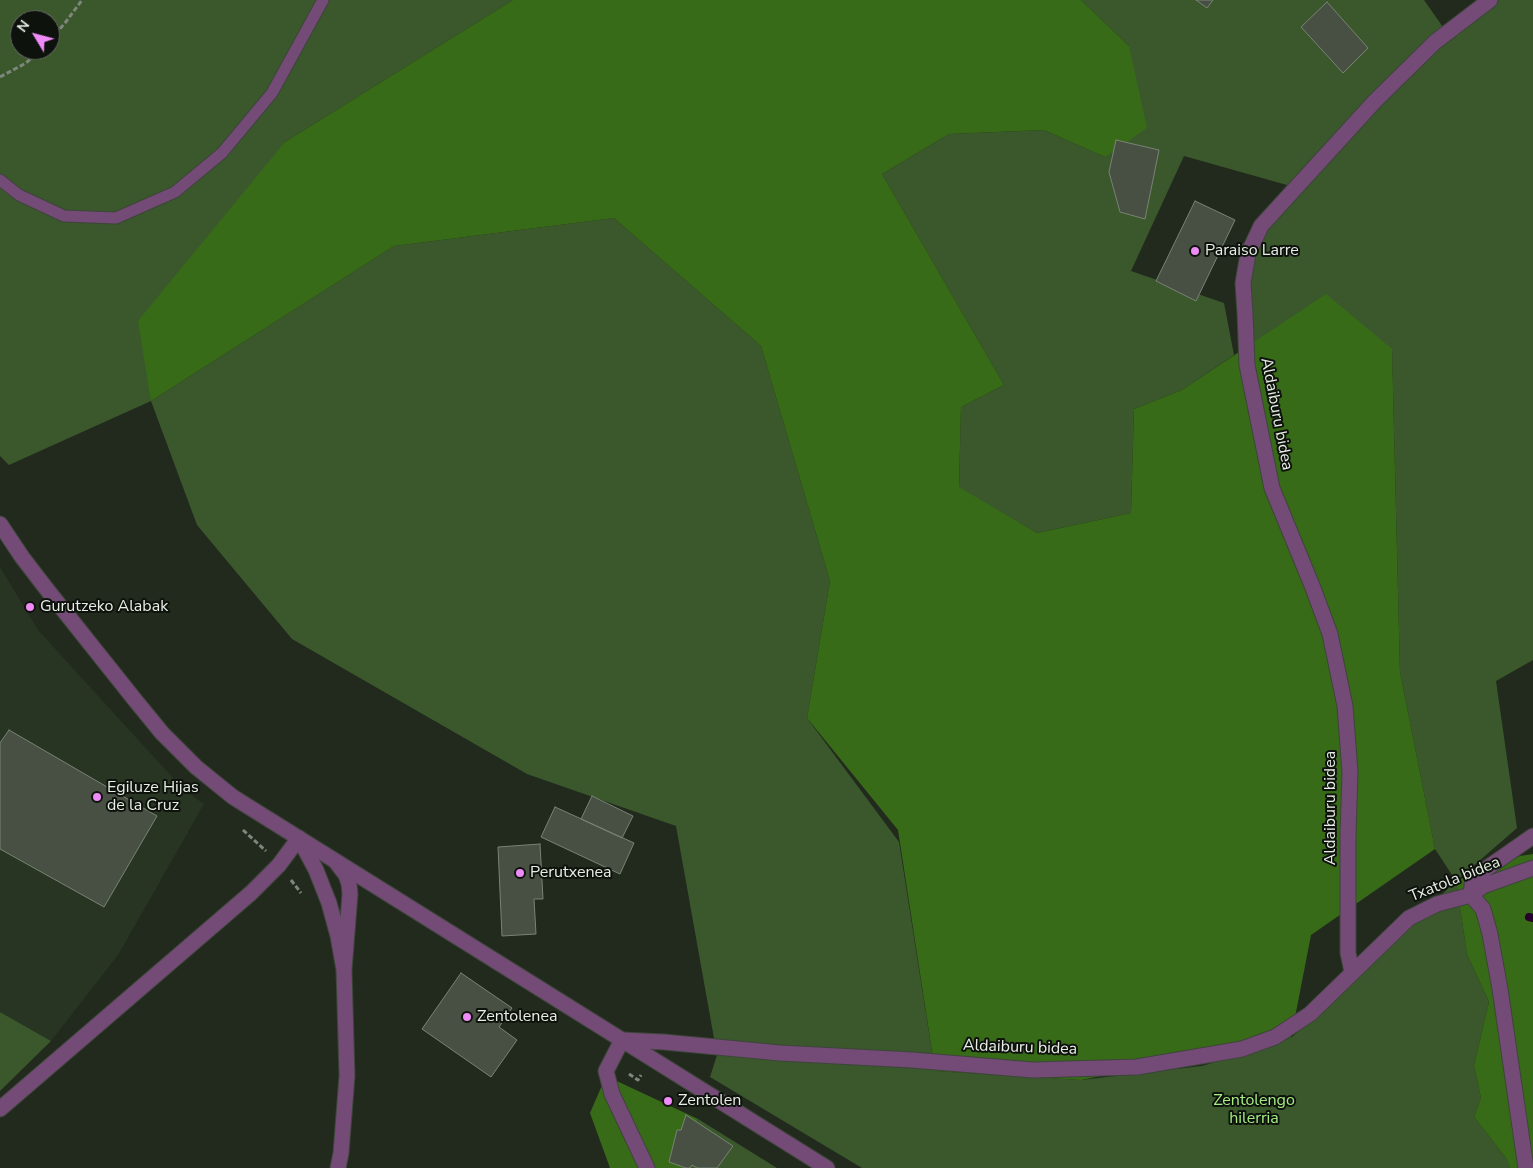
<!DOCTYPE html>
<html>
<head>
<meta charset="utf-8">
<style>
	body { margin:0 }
	#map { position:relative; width:1533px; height:1168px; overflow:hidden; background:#222a1e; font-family:"Nunito Sans",sans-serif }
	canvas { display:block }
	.north { position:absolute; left:10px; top:10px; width:50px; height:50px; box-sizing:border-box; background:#0e120c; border:1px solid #656a63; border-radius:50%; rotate:307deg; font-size:14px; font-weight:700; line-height:20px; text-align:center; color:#e8eee6 }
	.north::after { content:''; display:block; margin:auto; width:18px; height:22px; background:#ef8bf7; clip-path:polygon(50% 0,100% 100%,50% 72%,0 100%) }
</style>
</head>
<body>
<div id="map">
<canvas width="1533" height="1168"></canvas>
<div class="north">N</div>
</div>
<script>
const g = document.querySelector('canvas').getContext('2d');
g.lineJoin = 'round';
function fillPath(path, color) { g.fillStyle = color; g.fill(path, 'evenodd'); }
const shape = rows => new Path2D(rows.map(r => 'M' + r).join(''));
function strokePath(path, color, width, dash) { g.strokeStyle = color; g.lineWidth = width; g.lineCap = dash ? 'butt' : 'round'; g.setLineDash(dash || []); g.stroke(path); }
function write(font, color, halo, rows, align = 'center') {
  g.font = font + ' "Nunito Sans",sans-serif'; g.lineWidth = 4; g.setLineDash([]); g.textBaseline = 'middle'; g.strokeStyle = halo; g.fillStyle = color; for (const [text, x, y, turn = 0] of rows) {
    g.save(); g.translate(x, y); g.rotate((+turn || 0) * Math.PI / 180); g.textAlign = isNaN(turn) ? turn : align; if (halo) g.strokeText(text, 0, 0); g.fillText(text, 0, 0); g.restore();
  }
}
fillPath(shape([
	[0,567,38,630,184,790,204,804,118,955,51,1041,0,1012]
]), '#283523');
fillPath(shape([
	[0,0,513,0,285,142,151,401,394,246,614,218,761,346,830,581,807,718,899,842,935,1071,1081,1080,1202,1066,1291,1038,1456,881,1435,849,1400,672,1392,349,1250,345,1238,249,1294,187,1184,156,1131,271,1224,303,1234,355,1182,390,1134,409,1131,513,1037,533,959,488,961,407,1004,385,882,174,949,134,1044,130,1105,157,1129,46,1081,0,1424,0,1445,30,1480,0,1533,0,1533,660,1496,681,1517,828,1456,881,1467,954,1489,1002,1474,1065,1481,1098,1474,1117,1506,1158,1510,1168,862,1168,710,1077,717,1055,676,826,527,774,292,639,197,525,151,401,9,465,0,456],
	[20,20,50,20,50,50,20,50],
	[0,1012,51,1041,0,1091],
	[698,1119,777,1168,682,1168]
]), '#3a582c');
fillPath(shape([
	[513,0,1081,0,1129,46,1147,128,1105,157,1044,130,949,134,882,174,1004,385,961,407,959,487,1037,533,1131,513,1134,409,1182,390,1326,294,1392,349,1400,672,1435,849,1311,935,1291,1038,1081,1080,935,1071,898,830,807,718,830,581,761,346,614,218,394,246,151,401,138,321,285,142],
	[1533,854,1533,1168,1510,1168,1506,1158,1474,1117,1481,1098,1474,1065,1489,1002,1467,954,1456,881,1520,856],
	[606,1076,698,1119,682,1168,610,1168,590,1113]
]), '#386b18');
strokePath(shape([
	[1529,917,1533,918]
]), '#28002d', 8);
const building = shape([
	[1196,0,1213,0,1207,8,1196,0],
	[1327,2,1368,48,1343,73,1301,27,1327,2],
	[1116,140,1159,150,1145,219,1120,212,1109,172,1116,140],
	[1195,201,1235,220,1196,301,1156,281,1195,201],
	[9,730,157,816,104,907,0,849,0,743,9,730],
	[592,796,633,816,622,838,581,819,592,796],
	[555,807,634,843,620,874,541,837,555,807],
	[540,844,543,899,534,899,536,934,502,936,498,847,540,844],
	[461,973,512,1008,499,1027,517,1040,491,1077,422,1029,461,973],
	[686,1115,733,1146,717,1168,697,1168,692,1165,690,1168,686,1168,669,1162,677,1130,681,1130,686,1115]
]);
fillPath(building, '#475043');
strokePath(building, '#798375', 1);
const service = shape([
	[0,180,19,195,64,216,116,218,175,192,222,153,272,93,323,0]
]);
const minor = shape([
	[336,862,346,875,349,884,350,894,344,970,347,1076,341,1153,338,1168],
	[1352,972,1348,953,1348,835,1350,772,1345,706,1330,634,1313,588,1272,488,1247,365,1245,313,1243,283,1248,254,1261,226,1375,101,1435,42,1490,0],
	[0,1109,251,893,279,865,299,838,316,870,329,903,338,936,344,970],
	[647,1168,612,1094,606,1071,622,1040,664,1042,780,1053,912,1060,1033,1070,1137,1067,1242,1049,1275,1037,1310,1014,1409,918,1437,904,1471,895,1483,886,1533,868],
	[1526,1168,1500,989,1490,934,1483,909,1471,895,1473,878,1533,836]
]);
const tertiary = shape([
	[0,524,22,557,45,587,135,700,162,733,196,767,233,797,827,1168]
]);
strokePath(service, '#3e453a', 13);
strokePath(minor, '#3e453a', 17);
strokePath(tertiary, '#3e453a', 17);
strokePath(shape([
	[50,40,65,23,82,0],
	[0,77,26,63,40,50],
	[243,830,266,851],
	[291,880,301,893],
	[629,1074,638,1080,641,1075]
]), '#7f867c', 3, [5, 2.5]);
strokePath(service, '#734b76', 11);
strokePath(minor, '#734b76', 15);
strokePath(tertiary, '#734b76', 15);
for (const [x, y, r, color] of [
	[1195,251,5,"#ef8bf7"],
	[30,607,5,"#ef8bf7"],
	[97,797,5,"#ef8bf7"],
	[520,873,5,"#ef8bf7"],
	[467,1017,5,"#ef8bf7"],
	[668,1101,5,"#ef8bf7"]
]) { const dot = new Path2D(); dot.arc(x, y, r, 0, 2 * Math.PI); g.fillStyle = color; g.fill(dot); strokePath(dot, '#0e120c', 2); }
write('16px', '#e8eee6', '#0e120c', [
	["Paraiso Larre",1205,251],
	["Gurutzeko Alabak",40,607],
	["Egiluze Hijas",107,788],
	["de la Cruz",107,806],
	["Perutxenea",530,873],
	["Zentolenea",477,1017],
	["Zentolen",678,1101]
], 'left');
write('16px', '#e8eee6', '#0e120c', [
	["Aldaiburu bidea",1276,414,79],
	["Aldaiburu bidea",1331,808,-90],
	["Txatola bidea",1455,880,-22],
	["Aldaiburu bidea",1020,1048,2]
]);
write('16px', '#a5ed82', '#0e120c', [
	["Zentolengo",1254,1101],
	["hilerria",1254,1119]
]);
</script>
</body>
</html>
